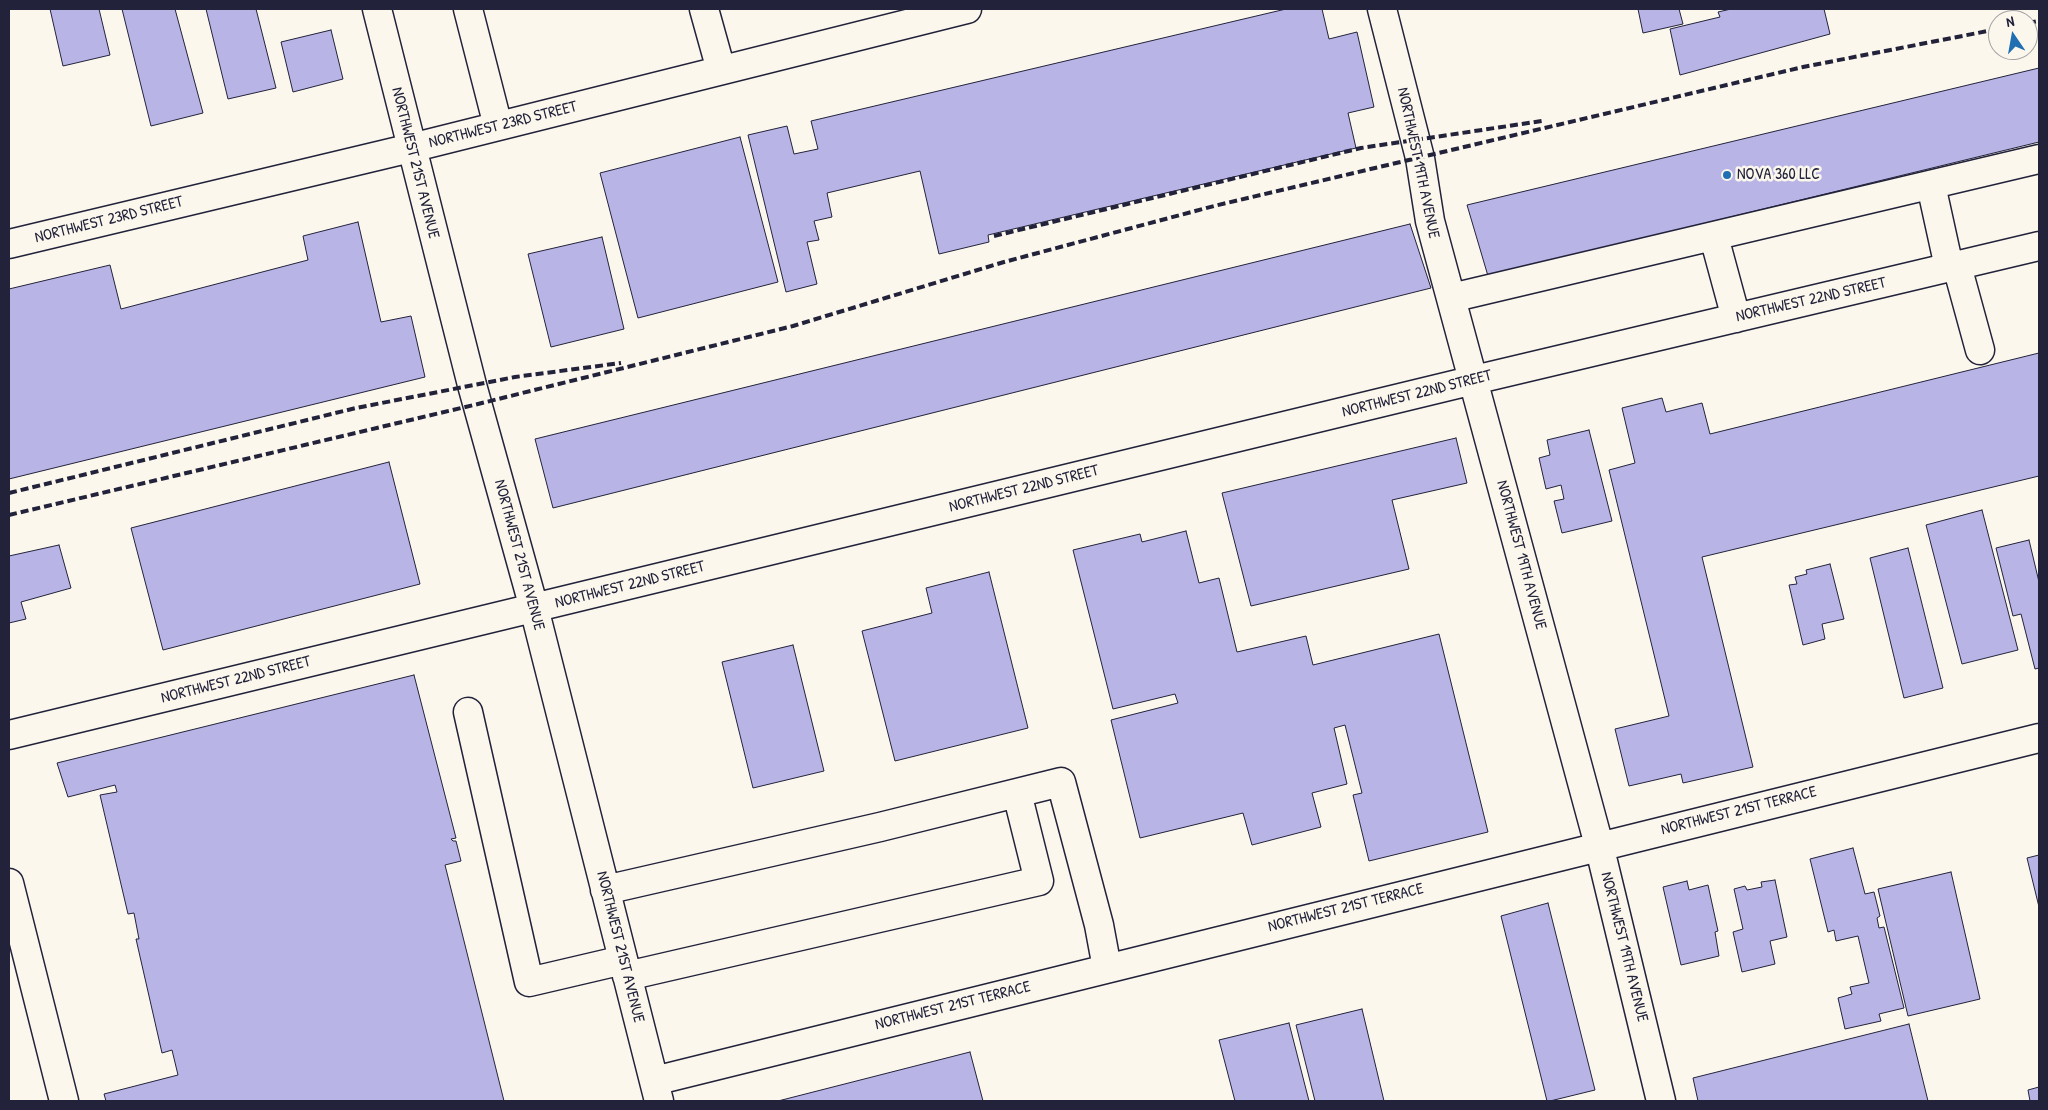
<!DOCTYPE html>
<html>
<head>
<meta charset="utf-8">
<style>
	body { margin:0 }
	#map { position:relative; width:2048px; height:1110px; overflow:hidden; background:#fbf7ec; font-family:"Patrick Hand",sans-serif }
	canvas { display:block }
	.frame { position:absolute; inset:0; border:10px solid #22223b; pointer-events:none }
	.north { position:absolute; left:1988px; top:10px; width:50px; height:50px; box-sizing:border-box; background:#fbf7ec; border:1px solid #a4a2a5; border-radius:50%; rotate:348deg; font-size:14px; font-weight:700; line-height:20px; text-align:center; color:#22223b }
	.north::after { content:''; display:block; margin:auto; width:18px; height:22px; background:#1f6fb2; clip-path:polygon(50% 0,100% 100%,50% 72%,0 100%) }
</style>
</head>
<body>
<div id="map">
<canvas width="2048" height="1110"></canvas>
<div class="frame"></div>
<div class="north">N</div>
</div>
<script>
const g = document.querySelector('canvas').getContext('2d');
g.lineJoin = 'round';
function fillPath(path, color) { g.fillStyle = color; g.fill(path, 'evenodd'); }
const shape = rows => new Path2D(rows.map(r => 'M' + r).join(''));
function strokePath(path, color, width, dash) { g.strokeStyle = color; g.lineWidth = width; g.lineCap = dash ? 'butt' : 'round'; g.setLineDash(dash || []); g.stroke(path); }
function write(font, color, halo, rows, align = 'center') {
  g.font = font + ' "Patrick Hand",sans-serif'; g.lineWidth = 5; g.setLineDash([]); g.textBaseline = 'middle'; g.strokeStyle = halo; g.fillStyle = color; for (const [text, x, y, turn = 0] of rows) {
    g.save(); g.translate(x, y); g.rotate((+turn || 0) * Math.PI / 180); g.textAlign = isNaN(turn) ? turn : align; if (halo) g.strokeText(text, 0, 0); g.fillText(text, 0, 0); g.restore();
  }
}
const building = shape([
	[50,9,99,9,110,55,63,66,50,9],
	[122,9,175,9,203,113,151,126,122,9],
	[206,9,256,9,276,88,228,99,206,9],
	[1286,9,1322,9,1329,39,1357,32,1374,107,1348,113,1356,148,988,235,989,242,939,254,920,171,827,193,832,217,814,221,819,240,807,242,817,284,786,292,748,135,787,126,794,154,818,149,811,121,1286,9],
	[1638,9,1679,9,1683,24,1643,33,1638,9],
	[1731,9,1824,9,1830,34,1680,75,1670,29,1720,17,1718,12,1731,9],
	[331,30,343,79,293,92,281,42,331,30],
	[2039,68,2039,142,1488,276,1467,205,2039,68],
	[740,137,778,282,638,318,600,173,740,137],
	[358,222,381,322,411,316,425,377,9,479,9,289,110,265,121,309,308,260,303,236,358,222],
	[1410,224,1431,288,553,508,535,439,1410,224],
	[602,237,624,329,551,347,528,254,602,237],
	[2039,353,2039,476,1702,557,1753,767,1683,783,1681,774,1629,786,1615,729,1669,716,1609,470,1635,463,1622,408,1662,398,1666,412,1702,403,1710,434,2039,353],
	[1589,430,1612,521,1562,533,1554,501,1564,499,1561,485,1546,489,1539,458,1550,455,1547,440,1589,430],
	[1456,438,1467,483,1392,500,1409,569,1251,606,1222,493,1456,438],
	[389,462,420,584,163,650,131,528,389,462],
	[1982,510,2018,650,1962,664,1926,525,1982,510],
	[1186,531,1199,583,1219,578,1237,652,1306,636,1313,665,1439,634,1488,832,1369,861,1353,795,1362,793,1345,725,1334,728,1347,784,1312,793,1321,827,1252,845,1243,813,1140,838,1111,720,1178,703,1175,694,1113,709,1073,550,1140,534,1142,542,1186,531],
	[2029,540,2039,582,2039,668,2035,669,2021,614,2013,616,1996,548,2029,540],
	[59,545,71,588,21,602,26,619,9,623,9,556,59,545],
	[1908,548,1943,688,1904,698,1870,558,1908,548],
	[1830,564,1844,619,1822,624,1825,639,1803,645,1789,585,1797,584,1795,577,1807,574,1806,570,1830,564],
	[989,572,1028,728,895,761,862,631,932,613,926,588,989,572],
	[793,645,824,771,753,788,722,662,793,645],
	[414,675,456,838,451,839,453,841,456,841,461,861,445,865,504,1101,106,1101,104,1094,178,1075,172,1050,162,1053,136,939,139,939,134,913,128,914,100,795,117,792,115,785,68,797,57,763,414,675],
	[1853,848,1865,894,1874,892,1880,916,1877,918,1879,928,1884,927,1904,1008,1879,1014,1881,1021,1845,1029,1838,998,1852,994,1850,987,1869,983,1858,936,1836,941,1834,930,1828,932,1810,859,1853,848],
	[2039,855,2039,907,2027,858,2039,855],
	[1951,872,1980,999,1908,1016,1878,889,1951,872],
	[1775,880,1787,937,1770,941,1775,964,1742,972,1733,932,1743,929,1734,889,1745,886,1747,890,1762,887,1761,882,1775,880],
	[1687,881,1689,890,1708,885,1718,931,1715,932,1719,956,1681,965,1663,887,1687,881],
	[1548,903,1595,1090,1550,1101,1547,1101,1501,916,1548,903],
	[1362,1009,1384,1101,1315,1101,1296,1025,1362,1009],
	[1289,1023,1309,1101,1235,1101,1219,1040,1289,1023],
	[1909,1024,1928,1101,1698,1101,1693,1078,1909,1024],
	[970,1052,983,1101,778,1101,970,1052],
	[2039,1087,2039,1101,2030,1101,2028,1090,2039,1087]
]);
fillPath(building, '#b8b4e6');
strokePath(building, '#22223b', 1);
const minor = shape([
	[377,9,472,385,534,608,659,1101],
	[468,9,498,126],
	[704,9,721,70],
	[1382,9,1420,158,1430,221,1599,845,1661,1101],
	[1931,185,1949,267],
	[1714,237,1736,318],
	[9,244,411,148,967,9],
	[1957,266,1980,350],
	[1451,298,2039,159],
	[468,712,529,982,623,960],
	[9,735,1474,380,2039,246],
	[9,883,64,1101],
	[605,890,880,827,1061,782,1099,925,1107,968],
	[627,976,1039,881,1017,793],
	[654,1081,2039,738]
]);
strokePath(minor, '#22223b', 31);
strokePath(minor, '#fbf7ec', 28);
strokePath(shape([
	[2028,23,2039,21],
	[994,236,1361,148,1542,121],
	[9,493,356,408,515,377,621,363],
	[9,515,478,404,793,326,1004,262,1214,206,1803,67,1998,29]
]), '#22223b', 4, [8, 4]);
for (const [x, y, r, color] of [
	[1727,175,5,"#1f6fb2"]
]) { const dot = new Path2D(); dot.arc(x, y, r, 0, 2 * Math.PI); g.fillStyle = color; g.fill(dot); strokePath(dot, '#fbf7ec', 2); }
write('16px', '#22223b', '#fbf7ec', [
	["NORTHWEST 23RD STREET",503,125,-14],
	["NORTHWEST 21ST AVENUE",415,163,76],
	["NORTHWEST 19TH AVENUE",1418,163,78],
	["NORTHWEST 23RD STREET",109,220,-14],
	["NORTHWEST 22ND STREET",1811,300,-13],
	["NORTHWEST 22ND STREET",1417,394,-14],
	["NORTHWEST 22ND STREET",1024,489,-14],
	["NORTHWEST 21ST AVENUE",519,555,75],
	["NORTHWEST 19TH AVENUE",1521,555,75],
	["NORTHWEST 22ND STREET",630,585,-14],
	["NORTHWEST 22ND STREET",236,680,-14],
	["NORTHWEST 21ST TERRACE",1739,811,-14],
	["NORTHWEST 21ST TERRACE",1346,908,-14],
	["NORTHWEST 21ST AVENUE",620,947,76],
	["NORTHWEST 19TH AVENUE",1624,947,76],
	["NORTHWEST 21ST TERRACE",953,1006,-14]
]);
write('16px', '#22223b', '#fbf7ec', [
	["NOVA 360 LLC",1737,175]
], 'left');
</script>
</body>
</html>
